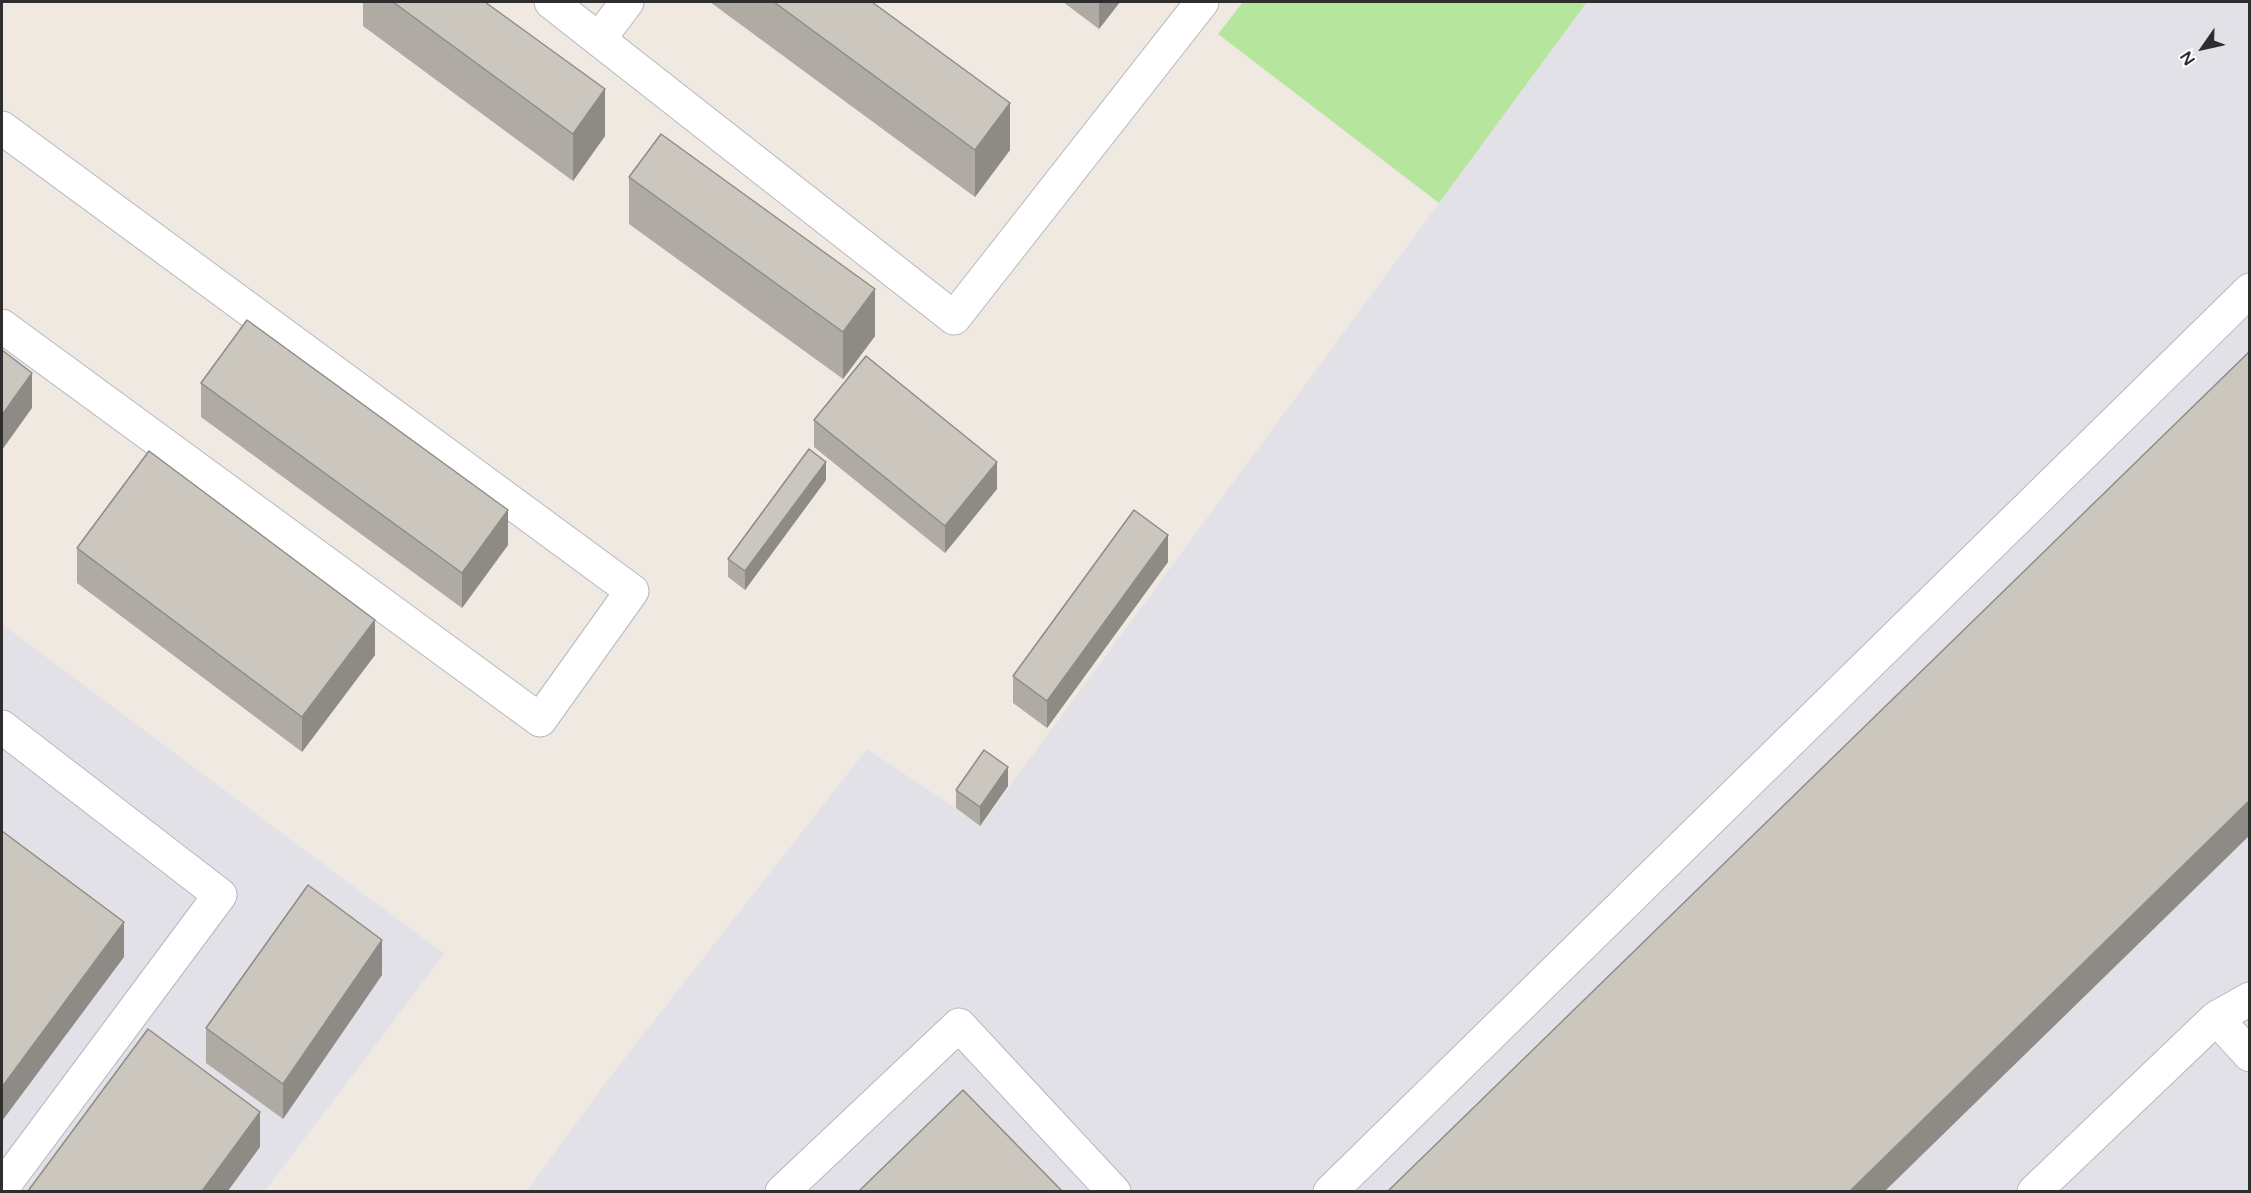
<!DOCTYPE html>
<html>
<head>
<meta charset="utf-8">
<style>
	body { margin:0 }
	#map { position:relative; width:2251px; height:1193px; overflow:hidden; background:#efe9e1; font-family:"Varela Round",sans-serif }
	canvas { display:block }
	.frame { position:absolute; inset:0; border:3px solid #2e2e2e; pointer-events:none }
	.north { position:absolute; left:2173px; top:18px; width:60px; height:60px; -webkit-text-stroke:4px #fff; paint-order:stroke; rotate:236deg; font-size:16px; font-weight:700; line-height:24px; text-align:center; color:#2e2e2e }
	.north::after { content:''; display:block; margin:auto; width:21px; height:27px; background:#2e2e2e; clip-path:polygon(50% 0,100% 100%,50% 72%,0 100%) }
</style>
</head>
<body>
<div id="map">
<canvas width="2251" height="1193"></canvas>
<div class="frame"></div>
<div class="north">N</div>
</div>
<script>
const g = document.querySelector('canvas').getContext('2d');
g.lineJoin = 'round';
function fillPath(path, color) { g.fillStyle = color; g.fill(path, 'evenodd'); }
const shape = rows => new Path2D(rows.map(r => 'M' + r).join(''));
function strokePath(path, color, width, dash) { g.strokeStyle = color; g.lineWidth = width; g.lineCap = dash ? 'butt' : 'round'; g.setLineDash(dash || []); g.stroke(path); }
fillPath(shape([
	[1587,2,2249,2,2249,1191,526,1192,607,1081,867,749,981,825],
	[2,624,444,954,265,1191,2,1191]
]), '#e3e1e8');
fillPath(shape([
	[1243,2,1587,2,1439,203,1218,34]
]), '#b6e59e');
const minor = shape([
	[551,2,954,318,1202,2],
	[599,39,627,2],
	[2,128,632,591,540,720,2,326],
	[2,727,220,895,2,1188],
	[2216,1018,2250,1055],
	[782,1192,959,1025,1114,1192],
	[1330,1192,2250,290],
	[2034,1192,2216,1018,2250,999]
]);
strokePath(minor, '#b4b7c1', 35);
strokePath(minor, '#fff', 33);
fillPath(shape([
	[363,2,485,2,605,136,573,181,363,26],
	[710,2,872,2,1010,150,975,197],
	[1063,2,1120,2,1099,29],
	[629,177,875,336,843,379,629,224],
	[201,383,508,545,462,608,201,417],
	[814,420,997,489,945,553,814,447],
	[826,480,745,590,728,577,728,559],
	[77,548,375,655,302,752,77,583],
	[1168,562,1047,728,1013,703,1013,676],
	[1008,786,980,826,956,808,956,790],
	[382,975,283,1119,206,1063,206,1028]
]), '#afaba4');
fillPath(shape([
	[1099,2,1120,2,1099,29],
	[605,89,605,136,573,181,573,134],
	[1010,103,1010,150,975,197,975,150],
	[875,289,875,336,843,379,843,332],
	[32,373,32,408,2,450,2,415],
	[826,462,826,480,745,590,745,571],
	[997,462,997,489,945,553,945,526],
	[508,510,508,545,462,608,462,573],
	[1168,535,1168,562,1047,728,1047,701],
	[375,620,375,655,302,752,302,717],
	[1008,767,1008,786,980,826,980,807],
	[2250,800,2250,835,1885,1191,1850,1191],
	[124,922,124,957,2,1121,2,1087],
	[382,940,382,975,283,1119,283,1084],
	[260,1112,260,1147,228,1191,202,1191]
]), '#8e8b86');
const building = shape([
	[393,2,485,2,605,89,573,134,393,2],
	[774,2,872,2,1010,103,975,150,774,2],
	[661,134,875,289,843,332,629,177,661,134],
	[247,320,508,510,462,573,201,383,247,320],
	[2,350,32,373,2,415,2,350],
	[2250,351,2250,800,1850,1191,1388,1191,2250,351],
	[866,356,997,462,945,526,814,420,866,356],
	[809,449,826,462,745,571,728,559,809,449],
	[149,451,375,620,302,717,77,548,149,451],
	[1134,510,1168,535,1047,701,1013,676,1134,510],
	[984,750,1008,767,980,807,956,790,984,750],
	[2,831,124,922,2,1087,2,831],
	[308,885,382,940,283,1084,206,1028,308,885],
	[148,1029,260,1112,202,1191,28,1191,148,1029],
	[963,1090,1062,1191,859,1191,963,1090]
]);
fillPath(building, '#cbc7bf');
strokePath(building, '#8e8b86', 1.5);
</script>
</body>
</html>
